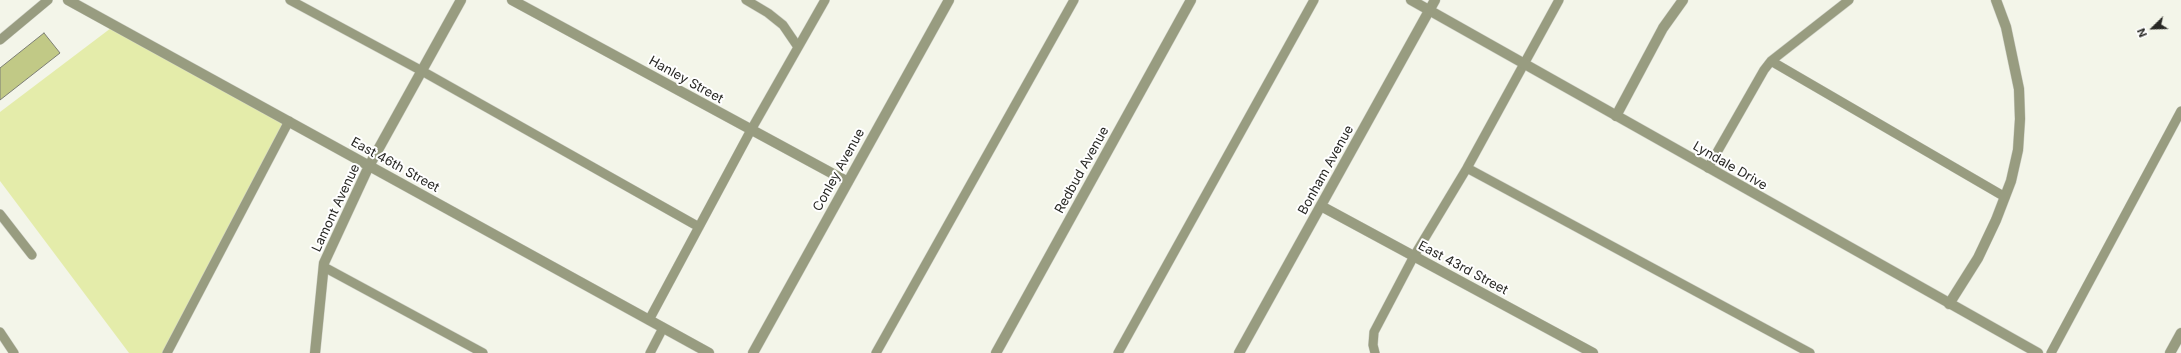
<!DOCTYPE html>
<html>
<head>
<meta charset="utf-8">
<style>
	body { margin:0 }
	#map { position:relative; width:2181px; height:353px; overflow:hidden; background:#f3f5e9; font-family:Inter,sans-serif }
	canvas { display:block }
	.north { position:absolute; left:2133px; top:8px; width:40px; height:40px; -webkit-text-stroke:3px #fff; paint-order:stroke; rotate:247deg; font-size:11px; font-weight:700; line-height:16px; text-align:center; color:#282824 }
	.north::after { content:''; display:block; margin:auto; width:14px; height:18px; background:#282824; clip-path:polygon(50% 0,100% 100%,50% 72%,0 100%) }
</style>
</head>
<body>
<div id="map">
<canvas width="2181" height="353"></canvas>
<div class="north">N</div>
</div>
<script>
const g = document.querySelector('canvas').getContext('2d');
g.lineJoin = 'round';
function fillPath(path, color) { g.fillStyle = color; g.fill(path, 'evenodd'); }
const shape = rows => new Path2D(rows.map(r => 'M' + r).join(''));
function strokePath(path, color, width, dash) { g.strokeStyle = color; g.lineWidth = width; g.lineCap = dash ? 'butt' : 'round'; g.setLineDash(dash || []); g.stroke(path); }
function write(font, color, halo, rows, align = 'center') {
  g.font = font + ' Inter,sans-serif'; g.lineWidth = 4; g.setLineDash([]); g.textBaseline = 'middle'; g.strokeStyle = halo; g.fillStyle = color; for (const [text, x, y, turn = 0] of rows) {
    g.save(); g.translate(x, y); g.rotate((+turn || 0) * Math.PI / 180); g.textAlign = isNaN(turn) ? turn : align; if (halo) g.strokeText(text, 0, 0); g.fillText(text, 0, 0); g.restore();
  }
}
fillPath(shape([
	[115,25,288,121,166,353,129,353,0,181,0,112]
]), '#e4ecaa');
const building = shape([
	[44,33,60,53,0,100,0,68,44,33]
]);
fillPath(building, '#c1c986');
strokePath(building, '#7d7f74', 1);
const service = shape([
	[290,0,422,71,699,227],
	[746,0,768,13,783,25,798,47],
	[0,40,48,0],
	[1771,61,2005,197],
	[1467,168,1810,353],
	[1708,168,1764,70,1771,61,1849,0],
	[0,214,32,255],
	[324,267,483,353],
	[649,320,751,130,825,0],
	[0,332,14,353],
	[167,353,289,121],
	[650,353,663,328],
	[876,353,1074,0],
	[1118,353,1314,0],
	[1375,353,1373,345,1374,332,1414,256,1467,168,1559,0],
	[2051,353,2181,111]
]);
const minor = shape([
	[68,0,709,353],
	[512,0,848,182],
	[1616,116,1663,28,1683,0],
	[1321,206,1593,353],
	[1949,304,1978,258,1996,220,2011,181,2018,150,2020,119,2019,89,2006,27,1996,0],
	[315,353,324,263,369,166,461,0],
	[753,353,949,0],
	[996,353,1191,0],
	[1239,353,1435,0],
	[2170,353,2181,333]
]);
const tertiary = shape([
	[1411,0,2038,353]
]);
strokePath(service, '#ced0c6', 10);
strokePath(minor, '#ced0c6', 11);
strokePath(tertiary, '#ced0c6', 11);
strokePath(service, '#989c80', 9);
strokePath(minor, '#989c80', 10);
strokePath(tertiary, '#989c80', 10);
write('13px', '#282824', '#fff', [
	["Hanley Street",686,80,29],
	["East 46th Street",395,165,29],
	["Lyndale Drive",1730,166,30],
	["Conley Avenue",839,170,-61],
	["Redbud Avenue",1082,170,-61],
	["Bonham Avenue",1326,170,-61],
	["Lamont Avenue",336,208,-65],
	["East 43rd Street",1463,268,28]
]);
</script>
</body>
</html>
